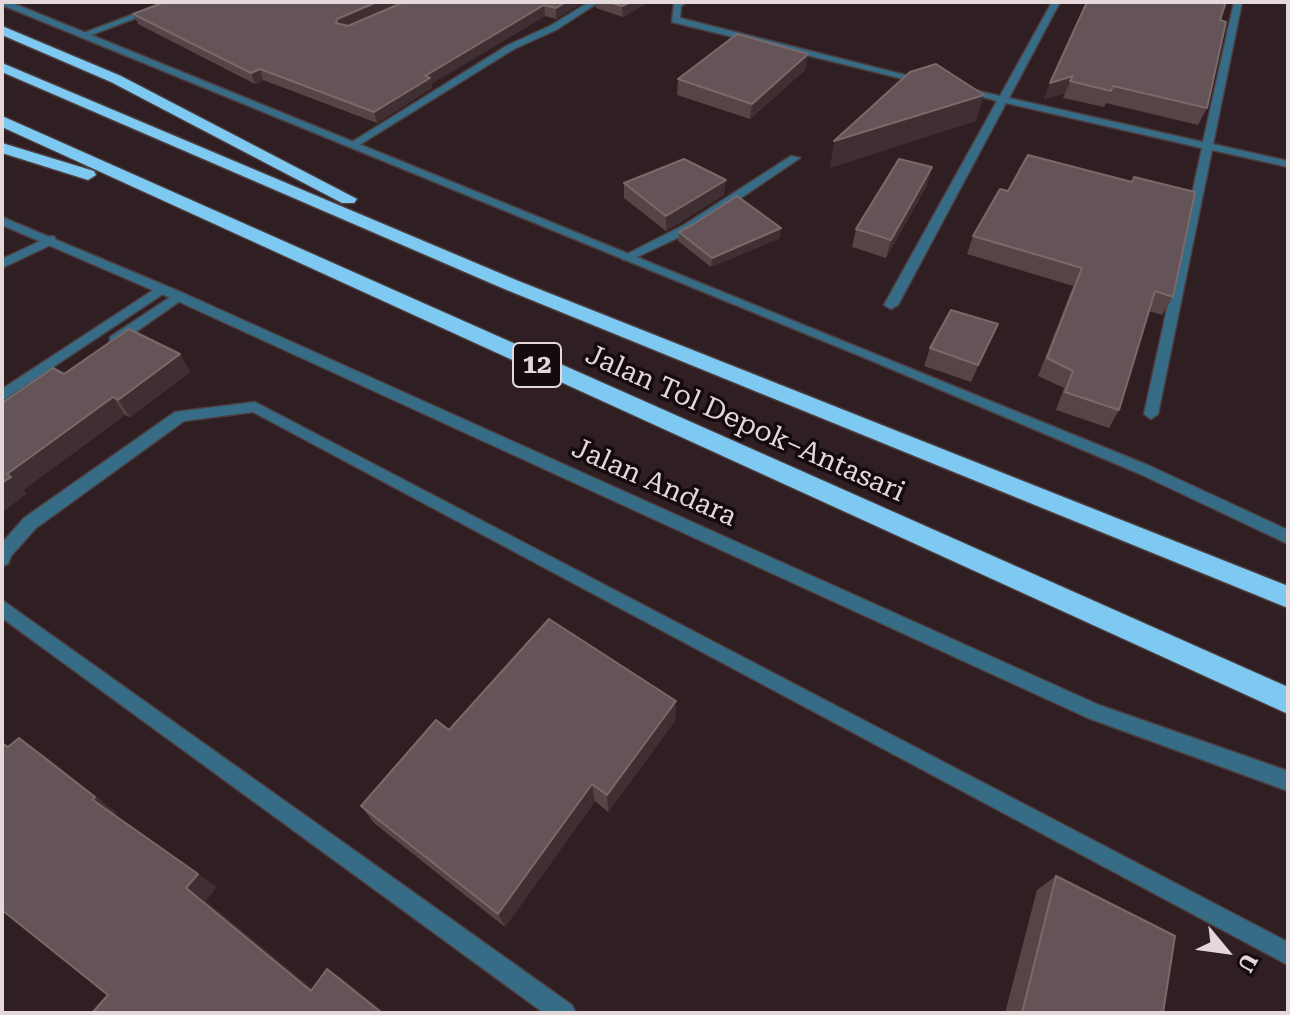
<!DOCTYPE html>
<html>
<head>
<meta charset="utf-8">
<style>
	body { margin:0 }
	#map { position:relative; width:1290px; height:1015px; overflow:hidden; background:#301f22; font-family:"Roboto Serif",serif }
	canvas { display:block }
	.frame { position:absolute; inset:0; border:4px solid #e4d8da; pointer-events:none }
	.north { position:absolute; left:1186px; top:911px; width:80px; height:80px; -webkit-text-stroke:6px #130b0d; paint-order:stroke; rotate:119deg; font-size:22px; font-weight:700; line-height:32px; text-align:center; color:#e4d8da }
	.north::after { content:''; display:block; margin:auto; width:28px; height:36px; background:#e4d8da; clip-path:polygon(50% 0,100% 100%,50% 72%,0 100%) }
</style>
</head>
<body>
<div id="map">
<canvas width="1290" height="1015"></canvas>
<div class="frame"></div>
<div class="north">U</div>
</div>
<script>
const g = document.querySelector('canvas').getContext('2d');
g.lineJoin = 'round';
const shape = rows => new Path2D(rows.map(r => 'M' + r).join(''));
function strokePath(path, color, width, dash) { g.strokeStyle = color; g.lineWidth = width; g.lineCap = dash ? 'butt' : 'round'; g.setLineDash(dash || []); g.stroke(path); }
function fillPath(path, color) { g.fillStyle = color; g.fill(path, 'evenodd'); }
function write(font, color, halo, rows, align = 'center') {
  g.font = font + ' "Roboto Serif",serif'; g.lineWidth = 7; g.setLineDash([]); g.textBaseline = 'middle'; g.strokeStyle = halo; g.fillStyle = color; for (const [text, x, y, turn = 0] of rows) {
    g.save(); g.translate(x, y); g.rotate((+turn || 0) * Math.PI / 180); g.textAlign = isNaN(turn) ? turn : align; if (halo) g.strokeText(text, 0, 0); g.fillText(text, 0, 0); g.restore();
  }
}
const minor = shape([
	[166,2,178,2,86,37,78,35,166,2],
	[589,2,599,2,556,30,514,49,356,147,347,145,508,45,550,26,589,2],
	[687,2,681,6,680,18,929,81,924,84,672,22,674,3,687,2],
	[1052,2,1060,2,1009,98,1203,142,1234,2,1242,2,1213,144,1288,161,1288,167,1212,150,1158,414,1151,419,1144,414,1202,148,1006,103,898,305,891,309,884,305,997,101,961,91,966,88,1000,96,1052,2],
	[791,156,800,158,692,231,631,260,623,260,621,257,684,225,791,156],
	[51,236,55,237,55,243,2,268,2,259,51,236],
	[161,285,167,289,166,292,2,401,2,389,161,285],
	[178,292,184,296,183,299,120,343,110,343,110,337,178,292],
	[255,402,1288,942,1288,965,253,412,184,421,36,528,11,556,8,564,2,566,2,543,24,518,175,412,255,402],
	[2,600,572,1005,576,1013,544,1013,2,618,2,600]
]);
const tertiary = shape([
	[2,2,10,2,1150,466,1288,530,1288,544,1140,474,870,360,2,5,2,2],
	[2,217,183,293,1099,705,1288,771,1288,791,1088,718,173,299,2,225,2,217]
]);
const motorway = shape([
	[2,26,121,76,357,199,354,203,342,203,111,82,2,35,2,26],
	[2,63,516,280,1288,586,1288,608,502,288,2,72,2,63],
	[2,116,1288,687,1288,714,2,127,2,116],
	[2,143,94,171,96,175,88,180,2,153,2,143]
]);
strokePath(minor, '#4d3d3f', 3);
strokePath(tertiary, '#4d3d3f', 3);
strokePath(motorway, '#4d3d3f', 3);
fillPath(minor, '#376c87');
fillPath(tertiary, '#376c87');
fillPath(motorway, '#7ec9f2');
fillPath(shape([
	[165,2,402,2,347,26,404,2,583,2,556,19,545,16,431,84,432,88,377,123,263,80,255,84,138,24,133,14],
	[595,2,649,2,623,17,596,8],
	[1220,20,1207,108,1198,125,1106,103,1104,107,1063,98,1065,93,1044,99,1050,83],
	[806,69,750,119,677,95,678,79],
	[624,183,724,195,666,231,624,198],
	[927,185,886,258,852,247,856,229],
	[1000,189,1173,297,1162,315,1149,311,1119,410,1109,428,1056,410,1064,388,1038,376,1073,286,967,254,973,236],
	[694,224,780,238,711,267,678,241,679,232],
	[990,342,971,382,924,366,930,348],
	[180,354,190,372,130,417,125,415,23,490,26,494,2,512,64,374],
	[676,701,675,721,608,812,595,801,505,927,374,823,361,806,449,730],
	[1056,876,1163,1013,1005,1013,1037,890]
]), '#564447');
fillPath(shape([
	[377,2,402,2,340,29,336,23,337,19],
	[566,2,583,2,556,19,556,8],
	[631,2,649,2,623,17,622,6],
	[544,5,545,16,431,84,432,88,377,123,374,112,425,76],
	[808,54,806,69,750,119,752,104],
	[260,69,263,80,255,84,251,73],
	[1073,76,1065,93,1044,99,1050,83],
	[984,95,976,121,830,168,834,141],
	[932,167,927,185,886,258,891,240],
	[726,180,724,195,666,231,666,216],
	[781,228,780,238,711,267,712,258],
	[998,324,990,342,971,382,978,365],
	[180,354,190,372,130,417,118,400],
	[113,397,125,415,23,490,26,494,2,512,2,483,7,474],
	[676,701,675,721,608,812,607,795],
	[19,738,44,755,117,813,115,815,217,887,206,901,326,1000,311,991,186,888,93,800],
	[592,784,595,801,505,927,498,914],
	[327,969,342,978,385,1013,382,1013]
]), '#402f32');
const building = shape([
	[165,2,377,2,337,19,336,23,348,26,404,2,566,2,556,8,544,5,425,76,430,78,374,112,260,69,251,73,133,14,165,2],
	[609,2,631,2,622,6,609,2],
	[1087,2,1226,2,1220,20,1226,22,1207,108,1113,86,1111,91,1070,81,1073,76,1050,83,1087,2],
	[737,34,808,54,752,104,678,79,737,34],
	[936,64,984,95,834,141,910,72,936,64],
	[1028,155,1132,182,1134,177,1195,192,1173,297,1155,291,1119,410,1065,392,1073,371,1047,358,1082,268,973,236,1000,189,1008,191,1028,155],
	[684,159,726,180,666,216,624,183,684,159],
	[899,159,932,167,891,240,856,229,899,159],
	[737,196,781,228,712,258,679,232,694,224,737,196],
	[951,310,998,324,978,365,930,348,951,310],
	[129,329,180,354,118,400,113,397,7,474,11,477,2,483,2,403,53,368,64,374,129,329],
	[549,619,676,701,607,795,592,784,498,914,361,806,436,720,449,730,549,619],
	[19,738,95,797,93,800,198,874,186,888,311,991,327,969,382,1013,92,1013,108,995,2,910,2,743,8,747,19,738],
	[1056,876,1175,936,1163,1013,1022,1013,1056,876]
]);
fillPath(building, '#655457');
strokePath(building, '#79696b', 2);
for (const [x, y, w] of [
	[537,365,48]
]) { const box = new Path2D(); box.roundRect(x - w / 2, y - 22, w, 44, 6); g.fillStyle = '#130b0d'; g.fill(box); strokePath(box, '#e4d8da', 2); }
write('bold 26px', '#e4d8da', null, [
	["12",537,365]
]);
write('28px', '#e4d8da', '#130b0d', [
	["Jalan Tol Depok–Antasari",745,424,24],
	["Jalan Andara",654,483,24]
]);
</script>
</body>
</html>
